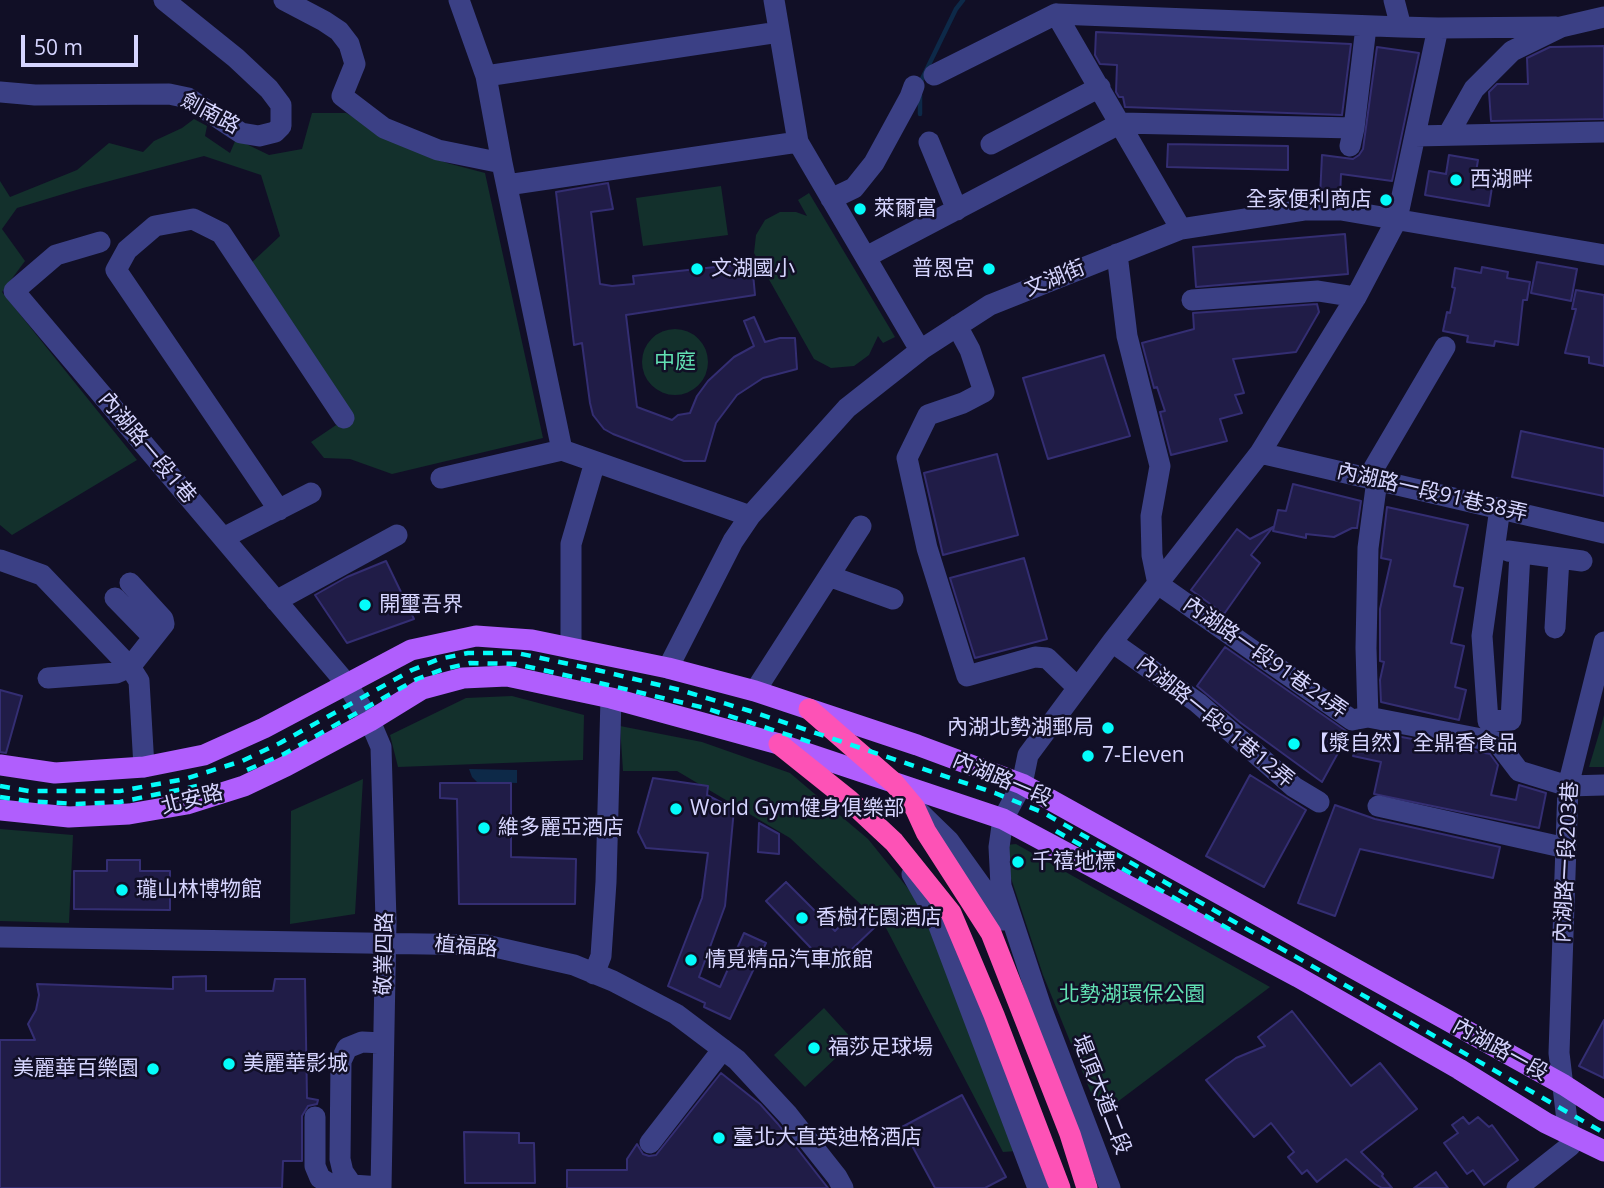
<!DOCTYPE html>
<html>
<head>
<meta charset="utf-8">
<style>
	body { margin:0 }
	#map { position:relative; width:1604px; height:1188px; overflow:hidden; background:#110f26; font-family:"Open Sans",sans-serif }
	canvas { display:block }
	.scale { position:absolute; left:21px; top:35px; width:117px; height:32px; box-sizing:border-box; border:4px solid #d6d5ff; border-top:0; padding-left:9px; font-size:21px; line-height:24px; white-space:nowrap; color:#d6d5ff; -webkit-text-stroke:5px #110f26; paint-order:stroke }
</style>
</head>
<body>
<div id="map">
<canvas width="1604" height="1188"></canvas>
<div class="scale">50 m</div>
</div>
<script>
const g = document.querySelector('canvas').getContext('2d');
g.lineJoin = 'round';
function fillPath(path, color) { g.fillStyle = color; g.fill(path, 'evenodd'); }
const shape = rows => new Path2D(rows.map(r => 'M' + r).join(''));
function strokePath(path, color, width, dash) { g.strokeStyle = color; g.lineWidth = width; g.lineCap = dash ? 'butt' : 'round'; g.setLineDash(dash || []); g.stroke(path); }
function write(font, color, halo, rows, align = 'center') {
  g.font = font + ' "Open Sans","Noto Sans TC",sans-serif'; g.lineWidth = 5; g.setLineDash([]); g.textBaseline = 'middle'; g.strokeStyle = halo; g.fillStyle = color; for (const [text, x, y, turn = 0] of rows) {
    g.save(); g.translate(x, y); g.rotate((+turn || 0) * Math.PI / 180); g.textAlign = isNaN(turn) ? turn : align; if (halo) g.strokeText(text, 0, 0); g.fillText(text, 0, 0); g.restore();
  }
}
fillPath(shape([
	[312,113,346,113,406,146,447,163,485,173,543,438,392,474,350,459,324,458,311,442,348,417,249,265,280,236,261,175,204,156,83,188,17,208,2,229,25,261,2,292,137,460,12,535,0,525,0,181,10,197,77,170,109,143,143,152,154,141,182,128,194,119,207,126,205,136,230,153,236,139,269,155,302,149],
	[721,186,728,235,643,246,636,198],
	[809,193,895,337,883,343,878,336,869,355,854,366,831,368,814,359,754,253,756,235,765,220,780,212,796,212,807,216,798,200],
	'642 362a33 33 0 1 1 66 0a33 33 0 1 1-66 0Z',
	[512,696,584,715,583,760,398,767,390,735,466,698],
	[1604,715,1604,767,1589,767,1601,727],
	[620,726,702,742,790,773,868,839,919,902,1017,1151,1003,1152,886,928,790,838,677,771,623,771],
	[363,779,355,914,290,924,291,811],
	[0,829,73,835,69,923,0,921],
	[1016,844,1270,987,1100,1115,1043,975,1004,857,1006,845],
	[824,1008,854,1041,805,1087,774,1055]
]), '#13302c');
fillPath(shape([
	[469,769,517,770,517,783,477,782,472,777]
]), '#0d2948');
strokePath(shape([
	[920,83,956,9,963,0],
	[920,95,920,114]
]), '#0d2948', 4.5);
const building = shape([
	[1096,32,1351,44,1342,115,1125,107,1123,97,1119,97,1116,92,1117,65,1100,64,1095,55,1096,32],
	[1604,46,1604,119,1491,121,1489,92,1497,84,1528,84,1527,58,1550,47,1604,46],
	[1377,47,1419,53,1392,181,1341,174,1340,197,1320,197,1322,155,1353,159,1359,155,1363,149,1377,47],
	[1168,144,1288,146,1288,170,1167,167,1168,144],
	[1449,155,1478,160,1475,178,1493,181,1489,206,1425,195,1429,171,1446,174,1449,155],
	[608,183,613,209,591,212,600,284,612,286,634,284,633,276,752,263,755,295,626,315,637,407,672,420,678,415,690,413,697,396,708,381,734,357,754,346,744,321,754,317,765,342,780,338,795,338,797,369,763,378,737,395,716,423,705,461,684,461,613,434,604,429,593,415,590,403,582,343,574,345,556,192,608,183],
	[1345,234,1348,274,1196,287,1193,247,1345,234],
	[1537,262,1577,269,1571,301,1531,293,1537,262],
	[1482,267,1508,272,1507,278,1530,282,1527,300,1523,300,1518,345,1495,341,1494,346,1467,342,1468,336,1443,331,1447,312,1450,313,1455,288,1452,287,1455,268,1481,273,1482,267],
	[1576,290,1604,295,1604,366,1589,363,1589,357,1565,353,1576,309,1572,309,1576,290],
	[1317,304,1319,312,1296,352,1233,359,1244,393,1235,395,1242,413,1220,419,1227,441,1171,455,1160,412,1165,411,1157,387,1154,388,1142,343,1194,329,1193,313,1317,304],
	[1104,355,1130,436,1048,459,1023,378,1104,355],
	[1521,431,1604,449,1604,496,1512,477,1521,431],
	[997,454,1018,535,943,555,924,473,997,454],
	[1293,484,1361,501,1357,528,1352,528,1334,537,1306,534,1306,538,1273,531,1278,510,1286,511,1293,484],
	[1387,507,1468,525,1454,586,1463,588,1451,643,1464,646,1455,687,1466,690,1459,720,1381,702,1380,680,1384,662,1380,661,1380,609,1391,560,1381,558,1387,507],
	[1273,527,1251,555,1260,563,1224,614,1191,590,1237,529,1250,539,1273,527],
	[1024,558,1047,639,975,658,950,578,1024,558],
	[386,561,414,619,347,643,315,595,347,577,386,561],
	[1225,647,1349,733,1322,782,1241,723,1197,686,1225,647],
	[0,690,22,696,6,753,0,752,0,690],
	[1362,733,1378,746,1381,733,1490,754,1498,765,1491,795,1516,800,1519,785,1546,793,1539,828,1374,794,1381,762,1353,756,1362,733],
	[1250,775,1306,810,1264,887,1206,856,1250,775],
	[653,778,708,786,707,795,734,809,725,906,699,977,720,987,744,933,766,943,730,1019,704,1007,705,1003,668,986,702,898,708,853,646,848,638,832,653,778],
	[440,783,511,783,511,857,576,859,575,904,459,904,457,799,440,798,440,783],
	[1335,805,1375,819,1500,847,1493,878,1360,849,1335,916,1298,903,1335,805],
	[759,823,779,834,779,854,758,852,759,823],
	[107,860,140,860,140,871,170,871,170,910,74,909,74,871,107,871,107,860],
	[786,882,835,931,857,909,875,927,831,969,766,901,786,882],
	[206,976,206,991,273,991,275,979,305,979,307,1098,318,1100,317,1104,308,1106,302,1116,302,1161,283,1161,282,1188,0,1188,0,1040,35,1040,28,1024,36,1010,39,995,37,984,173,989,173,977,206,976],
	[1292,1011,1351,1086,1380,1063,1417,1109,1361,1152,1383,1174,1382,1176,1392,1188,1382,1188,1375,1184,1346,1159,1317,1182,1307,1170,1302,1174,1288,1157,1294,1152,1271,1123,1254,1137,1206,1080,1236,1058,1265,1046,1258,1037,1292,1011],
	[1604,1020,1604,1078,1579,1066,1604,1020],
	[721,1073,760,1104,778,1124,828,1188,567,1188,567,1170,627,1170,627,1159,637,1144,643,1154,649,1156,656,1155,721,1073],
	[962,1095,1006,1177,985,1188,935,1188,902,1127,962,1095],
	[1463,1117,1469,1124,1478,1117,1489,1127,1492,1125,1518,1160,1484,1185,1473,1170,1467,1174,1444,1143,1458,1133,1452,1125,1463,1117],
	[464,1132,519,1133,519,1143,534,1143,535,1183,465,1183,464,1132],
	[1436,1172,1448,1188,1414,1188,1436,1172]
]);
fillPath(building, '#201c47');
strokePath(building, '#342e73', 2);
strokePath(shape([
	[284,0,324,21,339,31,349,44,355,64,342,96,384,128,438,150,502,163],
	[459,0,486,76,502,163,562,450],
	[774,0,798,142,920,350],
	[1056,14,1181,229],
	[1438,28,1556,27],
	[934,75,1056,14,1401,27],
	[486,76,779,32],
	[0,92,35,95,169,94,188,98,241,133,259,136,275,132,281,126,281,105,269,89,236,58,164,0],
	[1448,135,1474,89,1512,51,1561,27,1604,17],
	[1415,136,1604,132],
	[929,142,957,210],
	[991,144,1100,87],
	[1350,146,1354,128,1366,27],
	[507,185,798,142],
	[831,199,854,188,874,163,910,97,914,86],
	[100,242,56,255,14,291,346,683,370,721,381,747,386,921,381,1188],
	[1117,254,1127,336,1160,466,1151,516,1152,555,1158,584,1352,720,1368,717,1497,742,1519,771,1568,786,1604,785],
	[866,257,1121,123,1354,128],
	[1192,300,1318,291,1356,297],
	[957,326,970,350,984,392,963,403,928,415,907,458,927,548,967,676,1035,657,1047,658,1078,688],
	[1260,453,1604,533],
	[441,478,562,450,750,516],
	[1368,478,1445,347],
	[1500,508,1482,636,1488,721,1511,720,1520,553],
	[279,510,116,270,127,250,155,226,193,219,221,233,344,418],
	[223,538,311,493],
	[1508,551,1582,561],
	[0,560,42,575,130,667,139,681,144,767],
	[829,576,893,599],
	[115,598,153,637],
	[276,601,397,535],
	[1555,628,1559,558],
	[1112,642,1198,703,1294,787,1319,802],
	[571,648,571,544,595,462],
	[668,668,733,541,750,516,847,408,922,349,990,305,1181,229,1304,210,1341,210,1604,255],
	[48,678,116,673,130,667,164,624,163,619,130,583],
	[755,691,861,526],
	[1368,717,1366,648,1368,548,1377,480],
	[1378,806,1566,848],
	[915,808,949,841,997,908,1002,920],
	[912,874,934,913,1038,1188],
	[0,937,486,945,574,965,613,981,676,1014,737,1060,788,1115,837,1177,843,1188],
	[594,974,601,956,606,882,611,698],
	[1037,997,1110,1188],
	[1042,1010,1001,886,999,847,1003,819,1022,784,1028,755,1112,642,1260,453,1356,297,1397,219,1438,28,1401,27,1394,0],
	[315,1117,315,1166,320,1178,333,1186,352,1185],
	[650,1143,723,1049],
	[381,1187,352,1185,343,1172,340,1159,341,1061,347,1048,362,1042,383,1043],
	[1517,1188,1570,1146,1559,1053,1568,786,1604,642]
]), '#3b4085', 21);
strokePath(shape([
	[0,765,55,773,144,767,204,755,264,728,411,650,476,636,532,640,668,668,755,691,917,745,1022,784,1564,1085,1604,1111],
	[0,810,69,817,129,814,187,804,244,786,286,766,370,721,422,689,463,678,507,676,611,698,779,744,1003,819,1298,977,1459,1069,1546,1123,1604,1151]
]), '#b05efd', 21);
strokePath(shape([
	[809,709,894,783,915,808,926,832,991,933,1070,1134,1087,1188],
	[779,744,849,800,894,842,951,913,994,1015,1060,1188]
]), '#fd52b6', 21);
strokePath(shape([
	[247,770,284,754,417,679,444,669,470,663,516,664,591,681,705,708,813,743],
	[0,786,29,791,120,791,185,779,242,761,280,743,412,670,439,659,468,653,517,653,597,670,680,690,750,711,995,793,1044,813,1604,1133],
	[0,797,27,801,77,804,120,802,197,786],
	[1056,831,1236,933]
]), '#04fcfa', 4.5, [10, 9]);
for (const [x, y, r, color] of [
	[1456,180,7,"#04fcfa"],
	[1386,200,7,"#04fcfa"],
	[860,209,7,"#04fcfa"],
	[697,269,7,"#04fcfa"],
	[989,269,7,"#04fcfa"],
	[365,605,7,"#04fcfa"],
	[1108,728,7,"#04fcfa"],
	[1294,744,7,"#04fcfa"],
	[1088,756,7,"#04fcfa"],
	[676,809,7,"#04fcfa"],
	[484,828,7,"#04fcfa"],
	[1018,862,7,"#04fcfa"],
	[122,890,7,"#04fcfa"],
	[802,918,7,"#04fcfa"],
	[691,960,7,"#04fcfa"],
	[814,1048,7,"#04fcfa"],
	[229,1064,7,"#04fcfa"],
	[153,1069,7,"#04fcfa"],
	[719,1138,7,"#04fcfa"]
]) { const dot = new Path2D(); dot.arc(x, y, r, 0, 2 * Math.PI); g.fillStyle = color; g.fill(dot); strokePath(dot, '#110f26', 2.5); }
write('21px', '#d6d5ff', '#110f26', [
	["劍南路",210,114,28],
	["文湖街",1055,279,-22],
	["內湖路一段1巷",147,448,50],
	["內湖路一段91巷38弄",1432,493,13],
	["內湖路一段91巷24弄",1265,658,35],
	["內湖路一段91巷12弄",1215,722,39],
	["內湖路一段",1002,780,23],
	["北安路",192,800,-14],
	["內湖路一段203巷",1567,862,-87],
	["植福路",466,947,5],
	["敬業四路",385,954,-89],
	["內湖路一段",1500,1050,29],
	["堤頂大道二段",1101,1095,69]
]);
write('21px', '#d6d5ff', '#110f26', [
	["西湖畔",1470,180],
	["全家便利商店",1372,200,"right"],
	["萊爾富",874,209],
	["文湖國小",711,269],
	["普恩宮",975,269,"right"],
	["開璽吾界",379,605],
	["內湖北勢湖郵局",1094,728,"right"],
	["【漿自然】全鼎香食品",1308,744],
	["7-Eleven",1102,756],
	["World Gym健身俱樂部",690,809],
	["維多麗亞酒店",498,828],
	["千禧地標",1032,862],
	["瓏山林博物館",136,890],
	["香樹花園酒店",816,918],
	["情覓精品汽車旅館",705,960],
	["福莎足球場",828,1048],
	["美麗華影城",243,1064],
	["美麗華百樂園",139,1069,"right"],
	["臺北大直英迪格酒店",733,1138]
], 'left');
write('21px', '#61dfb2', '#110f26', [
	["中庭",675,362],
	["北勢湖環保公園",1132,995]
]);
</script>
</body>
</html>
